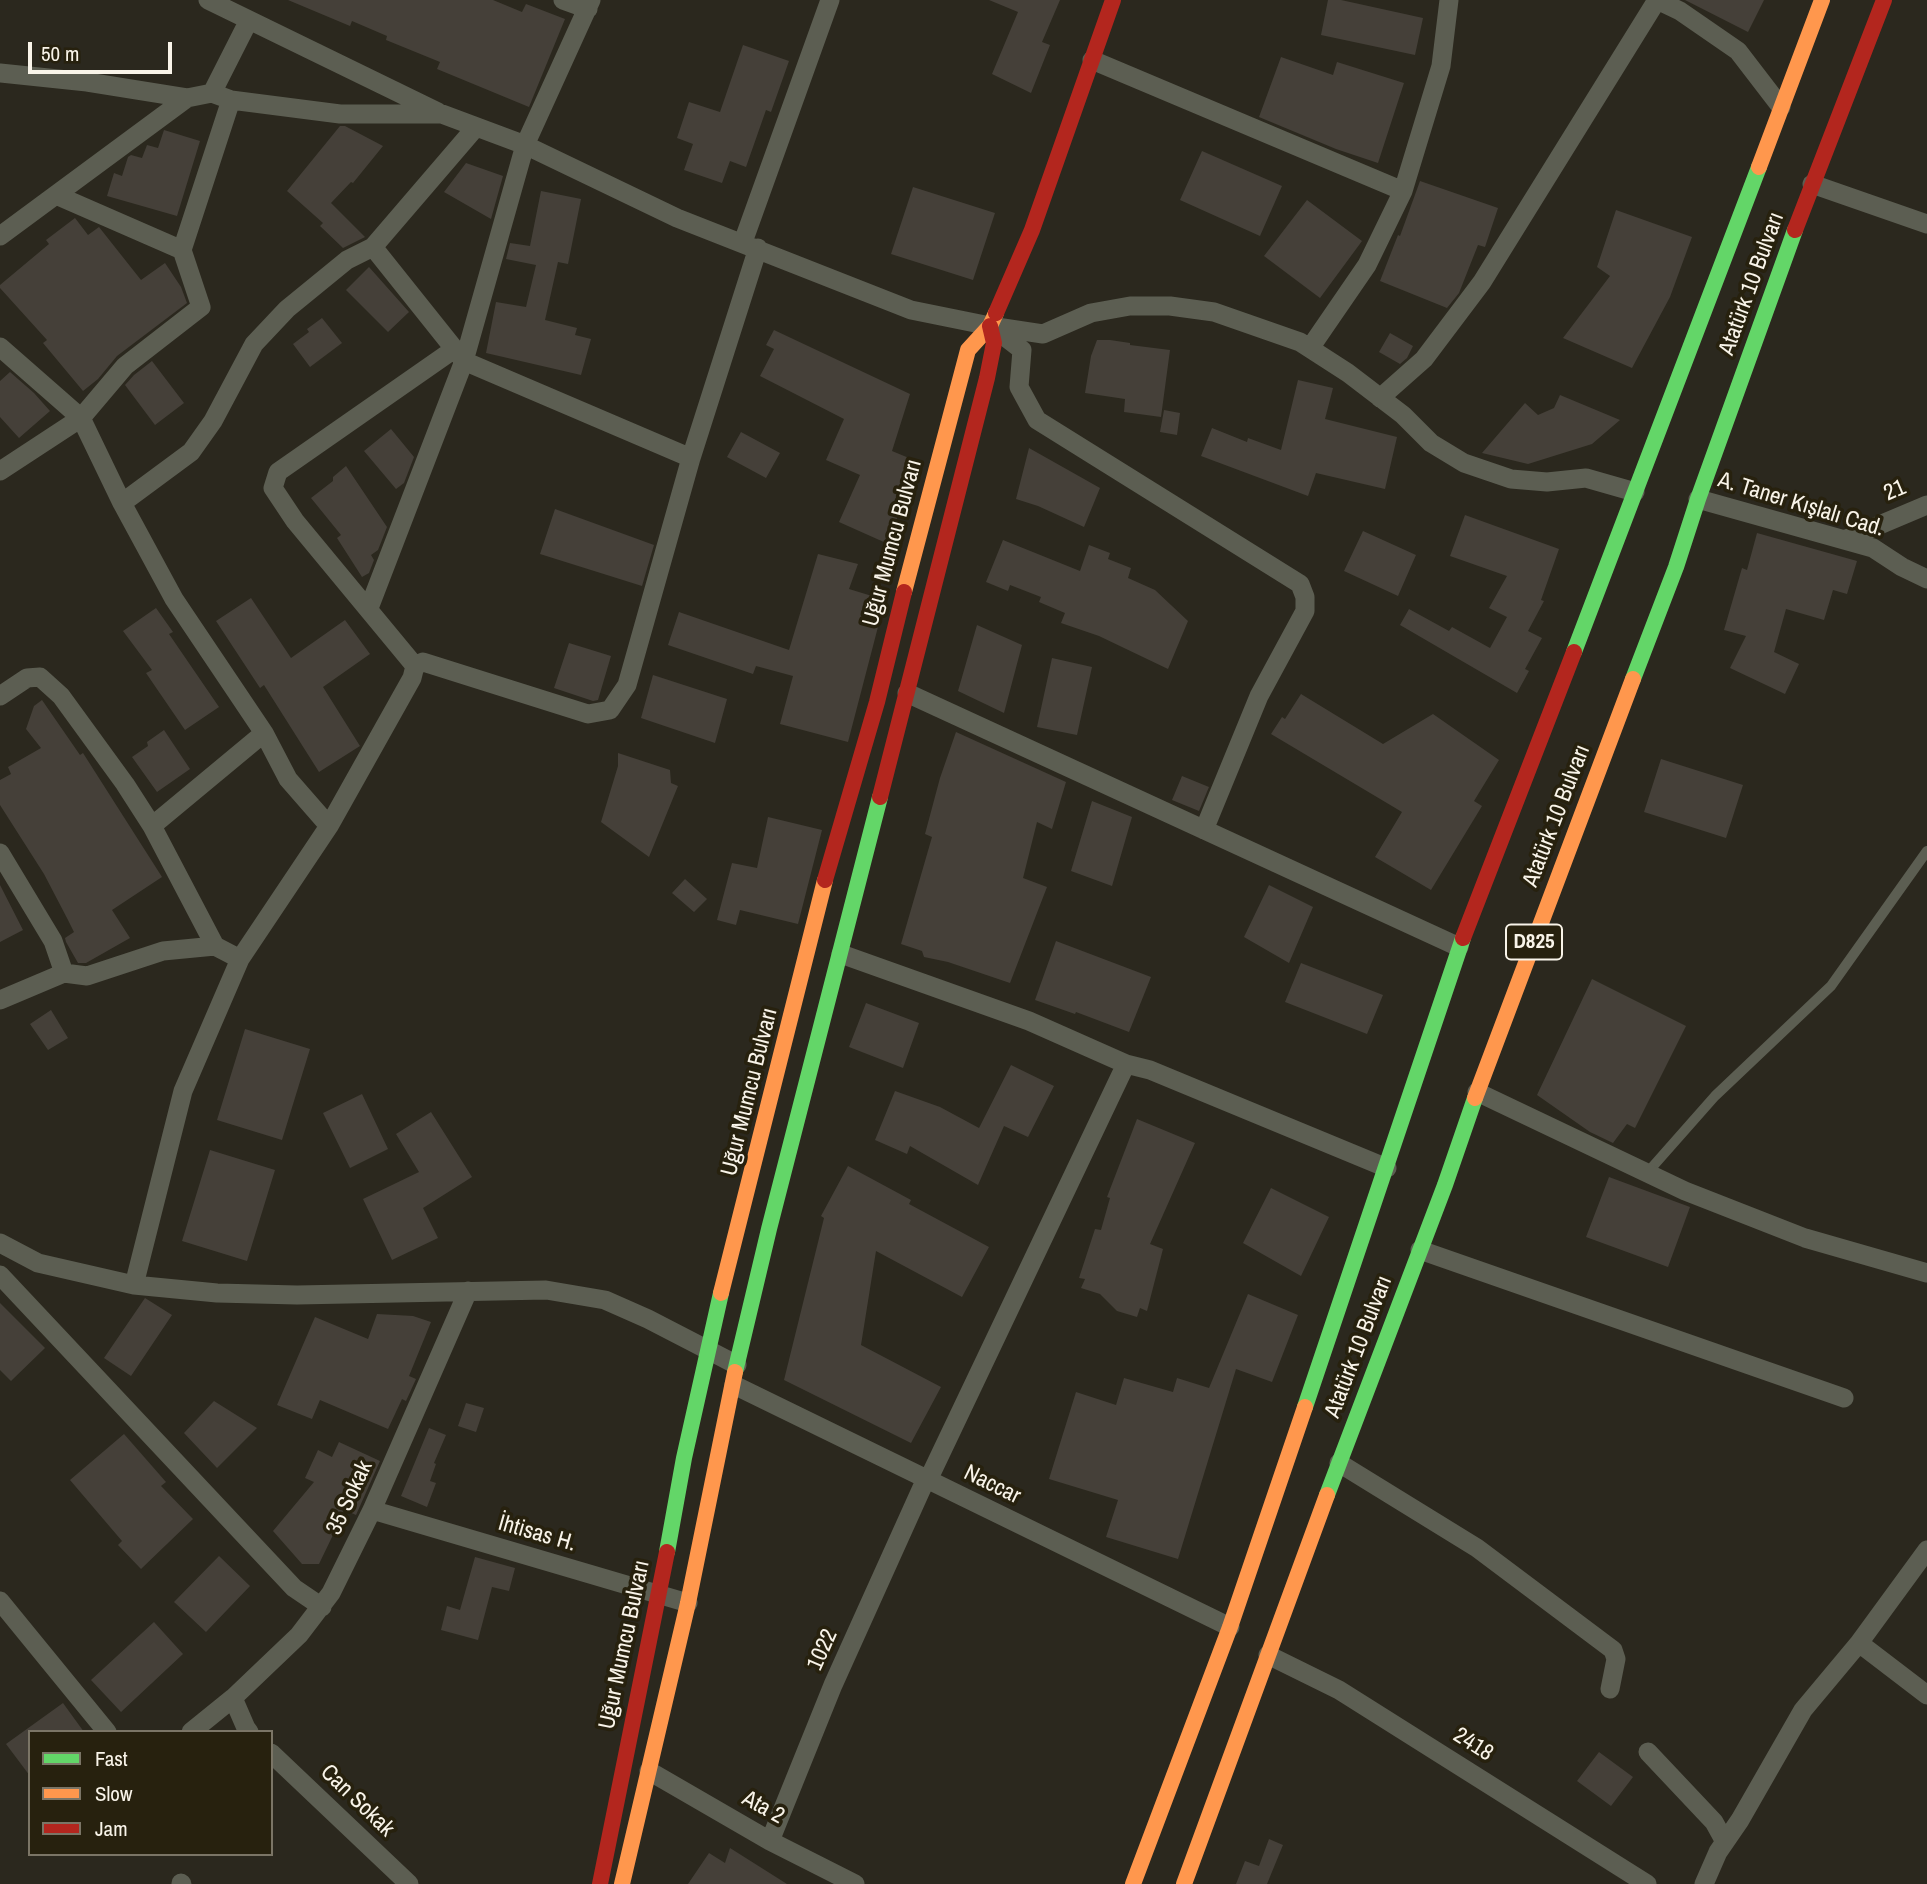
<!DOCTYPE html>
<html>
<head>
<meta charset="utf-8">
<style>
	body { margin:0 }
	#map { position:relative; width:1927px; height:1884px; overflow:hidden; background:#2b281e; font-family:"Archivo Narrow",sans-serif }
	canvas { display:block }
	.legend { position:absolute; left:28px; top:1730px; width:245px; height:126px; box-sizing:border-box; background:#27210e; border:2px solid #7b7566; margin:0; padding:9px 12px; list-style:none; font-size:21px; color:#f9f4e9 }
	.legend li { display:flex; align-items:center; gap:14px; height:35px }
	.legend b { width:35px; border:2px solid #7b7566 }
	.scale { position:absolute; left:28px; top:42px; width:144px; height:32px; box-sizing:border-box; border:4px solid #f9f4e9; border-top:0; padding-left:9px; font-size:21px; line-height:24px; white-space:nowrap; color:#f9f4e9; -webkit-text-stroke:5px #27210e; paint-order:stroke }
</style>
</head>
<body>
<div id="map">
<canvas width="1927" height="1884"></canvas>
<ul class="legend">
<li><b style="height:9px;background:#63d668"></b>Fast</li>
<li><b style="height:9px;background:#ff974d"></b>Slow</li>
<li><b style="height:9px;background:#b3261e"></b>Jam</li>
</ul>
<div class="scale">50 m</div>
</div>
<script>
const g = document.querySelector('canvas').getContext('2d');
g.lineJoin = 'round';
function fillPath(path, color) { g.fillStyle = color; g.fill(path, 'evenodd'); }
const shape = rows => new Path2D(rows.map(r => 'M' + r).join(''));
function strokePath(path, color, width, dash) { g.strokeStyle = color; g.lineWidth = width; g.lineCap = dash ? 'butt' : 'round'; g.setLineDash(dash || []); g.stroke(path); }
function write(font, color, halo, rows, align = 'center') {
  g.font = font + ' "Archivo Narrow",sans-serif'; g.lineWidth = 7; g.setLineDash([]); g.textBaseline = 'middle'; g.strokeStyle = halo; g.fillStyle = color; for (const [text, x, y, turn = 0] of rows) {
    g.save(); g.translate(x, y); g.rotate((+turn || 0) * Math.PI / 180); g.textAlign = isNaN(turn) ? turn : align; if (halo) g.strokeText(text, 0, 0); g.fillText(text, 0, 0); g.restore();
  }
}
fillPath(shape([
	[288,0,493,0,522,12,526,4,565,19,529,107,437,69,440,62,386,40,387,36,352,21,350,26],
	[989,0,1060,0,1042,42,1050,45,1031,93,992,74,1018,12],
	[1328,0,1341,0,1423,18,1415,55,1321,35],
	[1685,0,1764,0,1748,32],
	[743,45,789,61,771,112,766,110,746,167,730,161,722,183,684,170,693,144,677,138,689,102,720,112],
	[1281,57,1333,75,1337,62,1404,83,1378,163,1336,149,1259,117],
	[340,126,345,126,383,146,353,183,351,182,331,203,365,237,343,248,320,226,323,223,287,191],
	[164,130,200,141,177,216,107,196,114,173,122,176,128,157,131,155,142,158,147,145,158,148],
	[1202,151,1282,186,1260,236,1180,200],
	[466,163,503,176,491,219,444,192],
	[1420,181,1498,208,1485,247,1478,245,1459,293,1447,308,1380,281,1398,235,1400,236],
	[913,187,995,213,973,280,891,254],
	[541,191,581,199,568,264,558,262,545,320,577,328,575,335,591,339,581,375,486,353,496,302,526,307,536,265,506,259,510,243,530,246],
	[1307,200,1362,241,1320,298,1264,256],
	[1616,210,1692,237,1670,297,1632,368,1563,338,1610,276,1597,267],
	[75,218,88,235,99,227,141,280,165,263,181,287,187,303,117,356,98,379,83,391,43,343,47,340,0,288,0,285,49,244,46,240],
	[369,267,409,312,388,332,346,290],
	[322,318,342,343,310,367,293,344,309,332,307,329],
	[774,330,910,394,892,451,921,463,912,498,907,496,886,543,839,522,860,475,826,460,844,419,760,376,774,349,766,345],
	[1390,333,1413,346,1407,358,1400,364,1379,352],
	[1097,340,1110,340,1130,343,1130,345,1170,350,1161,417,1124,412,1125,399,1085,393,1091,356],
	[152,361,184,403,155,425,125,385,134,375],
	[10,372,34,393,50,411,19,438,0,417,0,381],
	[1298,380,1333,388,1325,419,1397,437,1385,489,1316,473,1308,496,1201,456,1212,428,1247,442,1248,438,1281,450],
	[1560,395,1620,420,1592,444,1528,464,1482,453,1525,403,1538,415,1554,408],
	[1164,410,1180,413,1177,435,1160,432],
	[391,429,414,457,404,483,396,489,364,451],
	[741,432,780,453,766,478,727,457],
	[1029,448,1100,488,1084,527,1038,506,1016,499],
	[346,466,387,527,378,550,371,555,374,560,369,573,362,577,337,538,341,535,311,498,333,481,333,477],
	[555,509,654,545,642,586,540,554],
	[1465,515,1559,549,1541,600,1544,601,1528,631,1542,638,1525,669,1529,671,1517,693,1400,625,1409,609,1449,631,1452,627,1490,648,1507,617,1489,608,1507,576,1450,556],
	[1363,531,1416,555,1398,596,1344,571],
	[1757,533,1857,561,1847,594,1833,590,1824,620,1786,609,1774,652,1799,664,1785,694,1730,668,1746,636,1724,630,1742,568,1747,570],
	[1003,540,1080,571,1089,545,1110,553,1108,559,1131,568,1128,578,1155,590,1188,621,1168,669,1099,636,1061,623,1065,613,1039,602,1041,597,1010,585,1008,591,986,582],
	[818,554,858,564,849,589,885,600,848,742,780,724,793,676,756,666,753,674,668,645,679,612,789,650],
	[251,598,291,658,345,620,370,654,323,687,360,746,319,772,264,685,260,688,216,621],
	[156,608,173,632,169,634,219,707,185,730,146,673,152,670,123,631],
	[977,625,1022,645,1004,713,958,691],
	[569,643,611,656,598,700,593,701,554,688],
	[1052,658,1092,667,1077,735,1037,727],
	[653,675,727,699,715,743,641,718],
	[1301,694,1383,744,1433,714,1499,760,1474,801,1482,806,1431,890,1375,857,1402,812,1271,734,1282,717,1285,719],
	[42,700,80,755,83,753,162,877,112,910,130,938,86,963,78,963,66,942,65,938,74,932,68,920,44,874,0,805,0,780,11,774,8,767,41,748,26,729,34,706],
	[164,730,190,769,157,792,132,757,148,746,147,742],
	[956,732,1066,782,1052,829,1037,822,1023,878,1047,887,1010,983,948,962,924,957,922,951,901,944,932,837,925,834,940,778],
	[618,753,670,770,671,783,678,786,649,857,601,822,618,766],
	[1661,759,1743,785,1726,838,1644,812],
	[1182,776,1209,787,1199,811,1172,800],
	[1092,801,1132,817,1112,886,1071,871],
	[768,817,822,830,798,924,740,910,736,925,717,920,732,863,757,868],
	[685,879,707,899,694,912,672,893],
	[0,885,23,930,0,942],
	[1269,885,1313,907,1289,963,1244,937],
	[1056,941,1151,977,1129,1032,1076,1012,1075,1014,1035,1000],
	[1301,963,1383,995,1367,1034,1285,1002],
	[1592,979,1686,1026,1635,1128,1627,1124,1613,1143,1590,1132,1537,1095],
	[866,1003,919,1023,903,1068,849,1047],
	[51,1010,68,1038,48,1050,30,1024],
	[245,1029,310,1049,282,1140,217,1120],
	[1011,1065,1054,1086,1028,1137,1004,1126,978,1185,910,1146,907,1154,875,1140,895,1091,940,1107,979,1128],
	[362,1094,388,1149,350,1168,323,1113],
	[431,1112,472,1177,423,1208,438,1238,392,1260,363,1199,419,1172,396,1134],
	[1137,1119,1195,1143,1150,1244,1163,1249,1147,1311,1140,1308,1137,1317,1117,1311,1100,1294,1081,1288,1085,1279,1079,1278,1095,1229,1101,1230,1110,1198,1107,1197],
	[210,1150,275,1170,247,1261,182,1241],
	[848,1166,911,1200,909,1204,989,1247,962,1297,876,1251,861,1345,941,1387,911,1443,784,1380,824,1218,821,1216],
	[1609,1177,1690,1207,1668,1267,1586,1237],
	[1271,1188,1329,1217,1301,1276,1243,1243],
	[1248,1294,1298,1315,1272,1382,1236,1369,1178,1559,1106,1537,1118,1500,1049,1479,1076,1392,1116,1405,1124,1378,1173,1392,1177,1378,1209,1388],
	[145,1298,172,1315,131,1376,104,1358],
	[0,1303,45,1348,11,1381,0,1370],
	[377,1314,413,1316,431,1322,409,1376,416,1379,406,1401,402,1399,388,1429,320,1400,312,1419,277,1405,315,1317,368,1339],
	[214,1401,257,1428,217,1468,184,1433],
	[466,1403,484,1408,476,1432,458,1426],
	[429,1428,446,1435,434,1463,436,1464,430,1481,436,1483,427,1507,401,1496],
	[124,1434,166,1482,161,1486,193,1519,141,1569,118,1545,122,1541,70,1480],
	[339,1442,380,1461,356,1515,345,1510,319,1564,302,1564,273,1531,314,1482,305,1478,318,1450,332,1457],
	[219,1556,250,1586,206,1632,174,1602],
	[475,1557,515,1568,509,1591,492,1587,478,1640,441,1630,447,1606,460,1610],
	[154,1622,183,1654,121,1712,91,1680],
	[63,1703,84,1732,30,1732,30,1776,6,1744],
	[1599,1752,1633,1777,1611,1806,1577,1781],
	[1269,1839,1283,1845,1267,1884,1236,1884,1245,1861,1259,1866],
	[730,1848,787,1884,688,1884,709,1853,725,1863]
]), '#454039');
strokePath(shape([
	[1647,1173,1715,1096,1831,986,1927,851]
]), '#5c5e52', 10);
strokePath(shape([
	[208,0,438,112],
	[563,0,588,9],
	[1657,0,1680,11,1738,51,1781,107],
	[1092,60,1403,191],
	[0,73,87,82,187,98,212,93,231,100,340,114,442,114,525,145,677,218,911,310,990,326,1043,334,1091,313,1130,306,1170,306,1214,312,1300,342,1348,373,1403,415,1431,443,1464,463,1511,479,1547,482,1586,478,1635,492],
	[212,93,249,20],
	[1812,184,1927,224],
	[56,195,182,250],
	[0,236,187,98],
	[743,242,830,0],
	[373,247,464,361,691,458],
	[991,326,1022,350,1019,387,1037,420,1300,584,1305,597,1305,611,1259,696,1204,830],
	[0,347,81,418,122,503,174,599,264,733,288,779,329,826],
	[1310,348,1367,265,1403,191,1441,66,1449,0],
	[1380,398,1424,359,1482,282,1657,0],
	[0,471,81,418,125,366,201,307,182,250,231,100],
	[1698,499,1873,548,1902,567,1927,579],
	[122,503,191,452,213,421,254,344,287,309,347,260,373,247,476,127],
	[1844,540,1927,505],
	[369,608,464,361,525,145,591,0],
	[415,666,295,521,273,488,278,472,453,350],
	[907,693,1459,947],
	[0,696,27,678,40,677,61,696,125,784,152,826,215,946,240,959],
	[152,826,264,733],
	[0,853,53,941,64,973,87,976,163,951,215,946],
	[841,954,1029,1021,1126,1064,1150,1070,1387,1168],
	[0,1000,64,973],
	[1477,1092,1685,1191,1805,1238,1927,1273],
	[0,1243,38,1263,134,1285,217,1293,297,1295,546,1290,605,1300,648,1319,737,1365],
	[1420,1250,1844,1398],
	[0,1275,294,1588,322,1607],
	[134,1285,183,1091,240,959,329,826,412,678,415,666,423,662,588,714,610,710,627,685,691,458,758,248],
	[734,1385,1230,1627],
	[1339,1463,1477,1548,1613,1650,1616,1659,1610,1689],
	[372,1510,688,1603],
	[0,1601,107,1732],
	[1859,1643,1927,1695],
	[1268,1655,1339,1690,1647,1884],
	[233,1698,246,1728,249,1732],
	[191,1732,233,1698,299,1635,331,1593,372,1510,468,1291],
	[1648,1752,1714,1822,1725,1842],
	[271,1753,409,1884],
	[649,1771,770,1841,855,1884],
	[770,1841,833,1685,925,1481,930,1476,1126,1064],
	[181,1883,182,1884],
	[1704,1884,1718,1852,1740,1820,1803,1710,1859,1643,1927,1550]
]), '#5c5e52', 19);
strokePath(shape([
	[1574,652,1759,167],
	[1633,679,1676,567,1698,499,1795,230],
	[735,1372,769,1229,880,797],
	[1305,1407,1463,938],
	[1327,1495,1445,1185,1475,1098],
	[667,1552,684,1458,721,1293]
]), '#63d668', 16);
strokePath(shape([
	[1759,167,1822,0],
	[904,592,968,350,990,326,996,313],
	[1475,1098,1633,679],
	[721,1293,825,880],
	[622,1884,688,1603,735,1372],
	[1133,1884,1230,1627,1305,1407],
	[1184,1884,1327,1495]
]), '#ff974d', 16);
strokePath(shape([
	[1795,230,1884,0],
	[996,313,1032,230,1113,0],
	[880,797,987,378,994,343,990,326],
	[825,880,877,702,904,592],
	[1463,938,1574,652],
	[600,1884,667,1552]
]), '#b3261e', 16);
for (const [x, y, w] of [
	[1534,942,56]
]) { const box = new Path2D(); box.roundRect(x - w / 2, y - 17.5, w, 35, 5); g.fillStyle = '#27210e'; g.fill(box); strokePath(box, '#f9f4e9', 2); }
write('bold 21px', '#f9f4e9', null, [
	["D825",1534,942]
]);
write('23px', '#f9f4e9', '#27210e', [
	["Atatürk 10 Bulvarı",1752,284,-70],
	["21",1895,491,-23],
	["A. Taner Kışlalı Cad.",1801,505,17],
	["Uğur Mumcu Bulvarı",893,543,-75],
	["Atatürk 10 Bulvarı",1557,816,-69],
	["Uğur Mumcu Bulvarı",750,1092,-76],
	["Atatürk 10 Bulvarı",1359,1347,-69],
	["Naccar",992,1485,26],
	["35 Sokak",350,1498,-65],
	["İhtisas H.",537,1534,16],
	["Uğur Mumcu Bulvarı",625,1645,-78],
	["1022",823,1650,-66],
	["2418",1473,1745,32],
	["Can Sokak",357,1801,44],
	["Ata 2",763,1808,29]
]);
</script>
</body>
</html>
